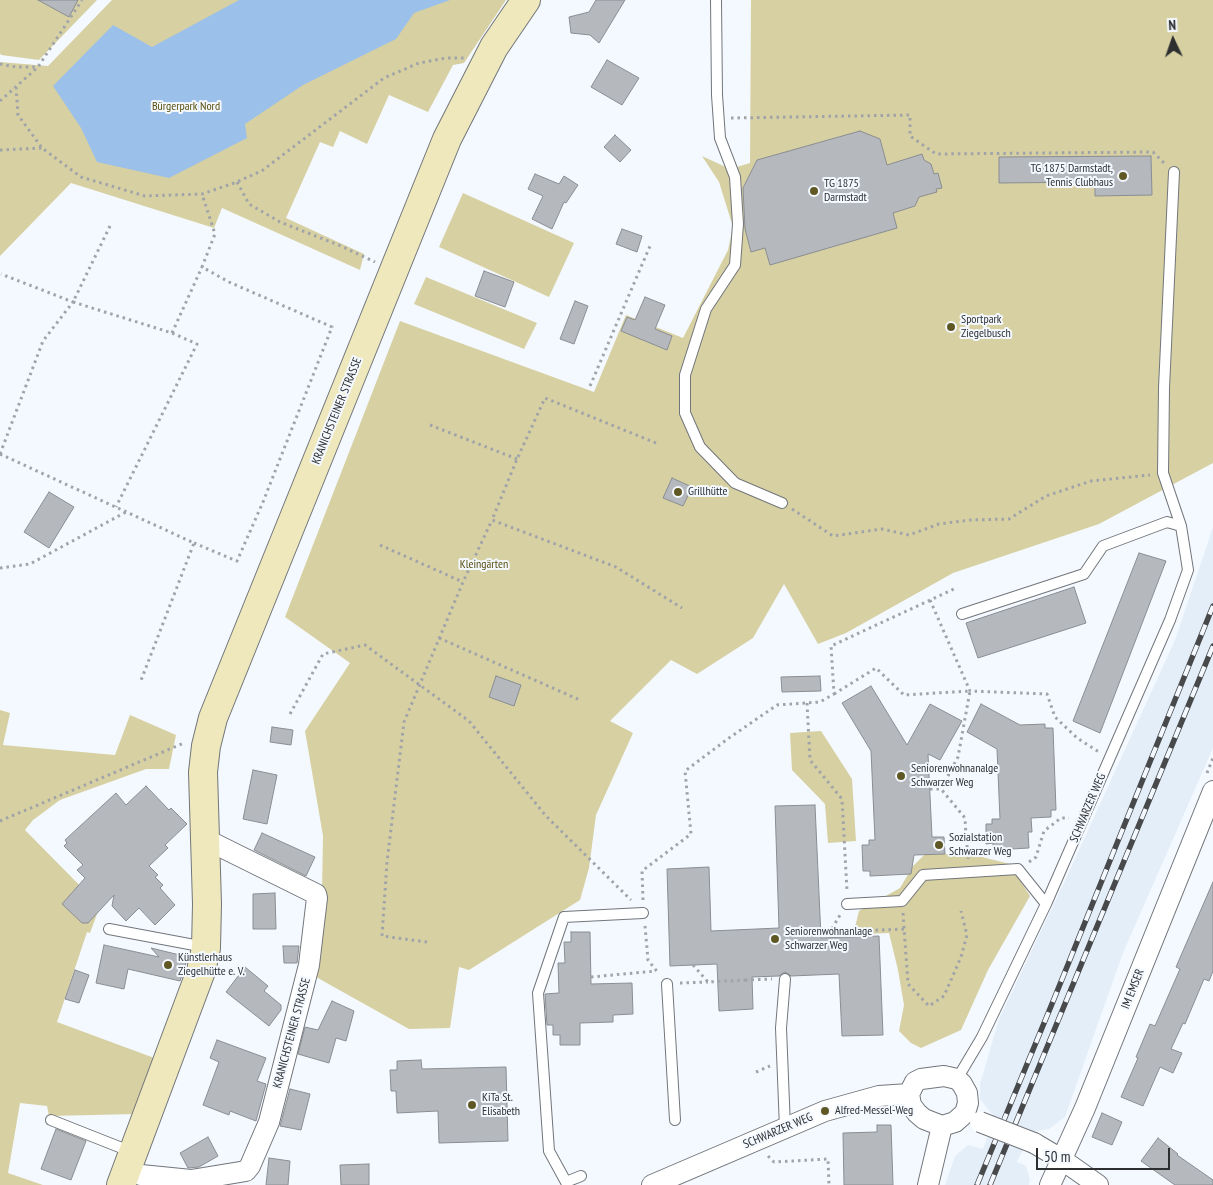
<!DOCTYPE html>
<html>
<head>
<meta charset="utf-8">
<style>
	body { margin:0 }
	#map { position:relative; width:1213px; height:1185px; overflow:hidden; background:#f4f9ff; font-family:"PT Sans Narrow",sans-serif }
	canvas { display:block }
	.north { position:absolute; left:1148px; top:15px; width:50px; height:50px; -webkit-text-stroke:4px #f4f9ff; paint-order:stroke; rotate:357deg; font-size:14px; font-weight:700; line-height:20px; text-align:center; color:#2d2e30 }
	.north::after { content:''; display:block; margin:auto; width:18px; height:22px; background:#2d2e30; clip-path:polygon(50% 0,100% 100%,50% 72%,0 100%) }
	.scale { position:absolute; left:1036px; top:1148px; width:134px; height:22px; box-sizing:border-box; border:2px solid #2d2e30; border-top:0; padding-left:6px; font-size:15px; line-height:18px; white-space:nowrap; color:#2d2e30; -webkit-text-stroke:4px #f4f9ff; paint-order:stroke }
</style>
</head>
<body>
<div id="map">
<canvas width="1213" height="1185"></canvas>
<div class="north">N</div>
<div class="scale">50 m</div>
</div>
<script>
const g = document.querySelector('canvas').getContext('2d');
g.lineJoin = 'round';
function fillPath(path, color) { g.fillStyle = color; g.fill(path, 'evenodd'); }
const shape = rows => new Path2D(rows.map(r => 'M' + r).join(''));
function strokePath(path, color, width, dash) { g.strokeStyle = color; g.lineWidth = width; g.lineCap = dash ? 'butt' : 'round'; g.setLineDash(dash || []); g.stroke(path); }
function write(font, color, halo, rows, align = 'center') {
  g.font = font + ' "PT Sans Narrow",sans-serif'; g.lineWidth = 4; g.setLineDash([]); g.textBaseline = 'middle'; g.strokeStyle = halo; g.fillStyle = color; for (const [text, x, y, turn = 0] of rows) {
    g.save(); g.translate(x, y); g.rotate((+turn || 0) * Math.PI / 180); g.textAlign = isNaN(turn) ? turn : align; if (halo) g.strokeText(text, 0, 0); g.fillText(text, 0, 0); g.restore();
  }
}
fillPath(shape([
	[1213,527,1213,748,1123,953,1065,1117,1049,1129,1031,1132,1017,1162,1026,1166,1030,1180,1029,1185,945,1185,955,1156,968,1145,983,1149,995,1118,980,1099,980,1084,999,1019,1063,885,1175,640]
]), '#e4eef9');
fillPath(shape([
	[0,0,97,0,39,60,1,55,0,53],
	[112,0,506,0,464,63,453,65,428,112,389,95,367,144,340,131,333,147,320,142,286,218,364,254,360,270,222,208,214,228,71,183,0,256,0,62,48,66],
	[751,0,1213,0,1213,463,1099,524,953,573,846,633,818,644,784,584,753,638,697,674,671,660,610,721,633,733,596,815,589,868,580,900,469,970,459,967,450,1028,409,1029,316,977,321,948,323,836,305,731,350,663,285,617,400,321,594,392,626,315,683,338,728,250,733,227,719,182,702,156,730,169,750,163],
	[463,193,574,243,549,297,439,247],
	[426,277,537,323,524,349,414,304],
	[0,710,10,713,3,745,115,755,130,715,176,735,169,769,146,769,60,800,33,820,25,830,100,906,90,933,87,932,57,1022,157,1059,137,1114,49,1116,47,1106,20,1103,8,1173,43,1185,0,1185],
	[821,731,852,779,856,841,828,843,825,804,792,770,790,733],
	[925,854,951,854,982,857,1010,864,1030,896,988,970,961,1030,921,1048,911,1043,899,1031,904,1005,898,970,889,933,866,934,855,927,859,911,900,888,913,866]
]), '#d7d0a2');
fillPath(shape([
	[239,0,450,0,414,13,396,39,303,85,245,124,247,138,169,178,97,162,81,128,53,86,113,25,152,47]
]), '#9bc0ea');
const building = shape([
	[38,0,78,0,69,17,38,0],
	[596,0,625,0,599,43,590,35,571,33,569,17,589,12,596,0],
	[607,60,639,78,622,105,591,87,607,60],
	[860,131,880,139,887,165,922,154,924,160,931,164,934,174,938,173,942,188,936,189,937,192,919,197,915,206,893,213,897,228,770,265,765,248,751,252,745,229,743,188,757,160,860,131],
	[615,135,631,150,620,162,604,147,615,135],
	[1151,156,1152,195,1095,196,1095,182,999,183,999,157,1151,156],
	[535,174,559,184,564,176,578,185,566,203,564,202,552,229,532,219,543,196,528,189,535,174],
	[622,229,642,236,637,252,616,244,622,229],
	[484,271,514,282,505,307,475,296,484,271],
	[645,297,665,305,655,329,672,336,667,350,621,331,627,317,635,320,645,297],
	[575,301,588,306,574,344,560,339,575,301],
	[672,478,692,487,683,506,663,498,672,478],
	[49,492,74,507,49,548,24,532,49,492],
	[1139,553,1166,561,1100,733,1073,721,1139,553],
	[1074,587,1086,623,978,658,966,623,1074,587],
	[496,676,521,685,514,706,489,697,496,676],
	[820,676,821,691,782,692,781,677,820,676],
	[871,686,907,745,930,704,962,721,940,760,928,754,932,837,944,837,945,854,914,855,911,874,870,876,870,871,863,871,862,845,869,845,869,840,875,840,871,751,842,703,871,686],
	[981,704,1020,725,1045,724,1045,728,1053,728,1056,810,1051,810,1051,817,1031,818,1032,832,1028,832,1029,848,993,850,993,843,986,844,986,824,992,824,992,819,1000,819,997,749,967,732,981,704],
	[272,727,293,730,291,745,270,742,272,727],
	[253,770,277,775,267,824,243,819,253,770],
	[146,786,169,810,171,808,187,824,165,845,168,848,149,866,158,875,155,877,163,885,160,888,175,905,155,925,139,908,126,921,112,906,114,895,88,923,82,923,62,904,85,878,77,870,83,865,64,846,67,843,65,840,116,793,126,805,146,786],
	[815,805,821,938,879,936,883,1035,842,1036,839,974,791,976,785,972,779,976,752,977,753,1009,719,1011,717,964,670,966,667,869,709,867,711,931,779,928,775,806,815,805],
	[262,833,315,857,306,876,254,850,262,833],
	[1213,882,1213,971,1209,981,1204,979,1185,1024,1183,1023,1171,1049,1182,1053,1173,1073,1160,1067,1143,1106,1121,1097,1138,1058,1136,1057,1150,1024,1155,1026,1180,969,1176,967,1213,882],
	[275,893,276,929,253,929,253,894,275,893],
	[571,932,590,932,591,984,632,983,633,1014,613,1015,613,1022,580,1023,580,1045,560,1045,560,1035,553,1035,553,1025,547,1025,545,994,559,993,558,963,565,963,564,942,571,942,571,932],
	[104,945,159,957,151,948,188,957,180,981,128,969,124,989,96,983,104,945],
	[283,946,299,946,297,963,284,963,283,946],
	[245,967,268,986,264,991,281,1005,281,1010,269,1026,226,992,245,967],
	[75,970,89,975,79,1003,65,999,75,970],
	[332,1001,354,1011,346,1041,336,1038,329,1063,298,1054,305,1027,318,1030,332,1001],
	[217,1040,266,1058,257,1081,266,1084,256,1121,230,1111,229,1115,203,1105,219,1062,210,1058,217,1040],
	[421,1060,422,1069,506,1067,508,1141,439,1143,438,1111,397,1113,396,1091,391,1091,390,1070,397,1070,397,1061,421,1060],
	[290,1089,310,1094,301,1130,280,1126,290,1089],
	[1102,1113,1122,1122,1112,1145,1092,1137,1102,1113],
	[877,1125,891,1125,893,1185,844,1185,843,1133,877,1132,877,1125],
	[56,1129,86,1141,71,1180,41,1169,56,1129],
	[208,1137,218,1156,199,1167,188,1168,180,1153,208,1137],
	[1158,1138,1178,1154,1177,1155,1213,1180,1213,1185,1175,1185,1141,1161,1158,1138],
	[269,1158,290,1161,288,1185,266,1185,269,1158],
	[369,1164,369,1185,341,1185,340,1165,369,1164]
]);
fillPath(building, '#b5b9be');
strokePath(building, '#8a8e93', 1);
const lane = shape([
	[716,0,717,95,720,138,735,177,738,224,735,265,706,309,685,375,685,413,700,447,735,483,782,503],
	[962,614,1084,574,1103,546,1167,522,1181,526],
	[847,904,902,901,923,875,1018,869,1046,904],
	[109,929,205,947],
	[785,979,781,1028,785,1128],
	[667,984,675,1120],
	[957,1079,982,1037,1046,904,1170,620,1188,570,1181,526,1163,473,1164,388,1174,172],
	[51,1120,132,1152],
	[566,1182,549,1151,538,993,564,917,643,913],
	[567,1185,566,1182,581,1176]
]);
const street = shape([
	[944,1076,957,1079,962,1084,967,1093,968,1103,965,1113,955,1122,942,1126,924,1119,917,1113,911,1105,909,1094,915,1082,921,1079,944,1076],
	[1034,1143,1061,1159,1098,1185],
	[127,1170,141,1175,191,1180,246,1171,250,1166,269,1122,309,965,317,898,316,894,205,839],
	[652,1185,825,1111,879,1096,909,1094],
	[928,1185,942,1126],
	[1050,1185,1085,1108,1213,791]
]);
const secondary = shape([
	[121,1185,201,971,206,948,207,904,203,772,206,746,213,718,447,139,494,47,526,0]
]);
strokePath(lane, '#72767b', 12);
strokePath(street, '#72767b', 22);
strokePath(secondary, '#72767b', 30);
strokePath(shape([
	[0,64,16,67,36,67],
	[16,87,18,115,42,148,81,177,145,196,202,194,237,182,263,170,384,78,419,63,446,58,465,58],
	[0,101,38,67,82,0],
	[731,118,910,115,910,136,936,154,1153,152,1164,163],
	[0,150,42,148],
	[237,182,249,204,280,222,341,246,375,262],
	[110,226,73,302,172,333,197,344,116,507],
	[172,333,202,267],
	[590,386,650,246],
	[430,425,517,459],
	[656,443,545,398,517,459,492,520,616,567,682,608],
	[0,454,194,543,140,683],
	[0,454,43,341,73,302,1,274],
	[792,509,833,536,882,529,909,535,939,524,970,520,1009,519,1046,496,1091,481,1150,475],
	[194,543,237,561,263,502,332,327,229,282,202,267,215,234,202,194],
	[380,545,463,582],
	[0,568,30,564,126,512],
	[930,600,970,691,1047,694,1055,717,1077,738,1099,752],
	[439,638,580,700],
	[834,694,876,668,904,695,970,691,958,757,941,789],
	[807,703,810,760,842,799,847,891],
	[290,714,323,654,365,645,469,721,546,816,631,900],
	[1207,773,1213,758],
	[930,789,941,789,965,818,966,836],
	[0,821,184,743],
	[967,845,968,859],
	[1029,862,1036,857,1044,831,1061,818,1069,818],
	[643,900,642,871,691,834,685,771,729,738,777,705,820,702,834,694,831,646,954,589],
	[903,913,908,984,929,1006,944,996,961,957,967,935,961,911],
	[645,926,648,960,659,974],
	[830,932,905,929],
	[821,933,830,932,840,915],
	[427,942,382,936,387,862,404,722,463,582,492,520],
	[693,965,708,982,745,980,745,984],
	[591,977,656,971],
	[745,980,772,979],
	[680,983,708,982],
	[756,1072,770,1066],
	[768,1156,774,1162,828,1159,829,1185]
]), '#a0a4a8', 3, [2.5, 4]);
strokePath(lane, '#fff', 10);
strokePath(street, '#fff', 20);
strokePath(secondary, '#eee8bc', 28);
const rail = shape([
	[977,1185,1054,999,1213,606],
	[990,1185,1213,646]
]);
strokePath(rail, '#47494b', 5.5);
strokePath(rail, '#f4f9ff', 4, [11]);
const streetBridge = shape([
	[980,1122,1034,1143]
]);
strokePath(streetBridge, '#72767b', 22, []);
strokePath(streetBridge, '#fff', 20);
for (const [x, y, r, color] of [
	[1123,176,5,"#605824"],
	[814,191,5,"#605824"],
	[951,327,5,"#605824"],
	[678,492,5,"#605824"],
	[901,776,5,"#605824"],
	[939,845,5,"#605824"],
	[775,939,5,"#605824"],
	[168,965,5,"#605824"],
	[472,1105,5,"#605824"],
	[825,1111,5,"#605824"]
]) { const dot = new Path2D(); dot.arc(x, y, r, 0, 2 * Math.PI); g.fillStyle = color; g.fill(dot); strokePath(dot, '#f4f9ff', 2); }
write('12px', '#594f0e', '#f4f9ff', [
	["Bürgerpark Nord",186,107],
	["Kleingärten",484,565]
]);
write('12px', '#2d2e30', '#f4f9ff', [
	["TG 1875 Darmstadt,",1113,169,"right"],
	["Tennis Clubhaus",1113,183,"right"],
	["TG 1875",824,184],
	["Darmstadt",824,198],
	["Sportpark",961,320],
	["Ziegelbusch",961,334],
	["Grillhütte",688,492],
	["Seniorenwohnanalge",911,769],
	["Schwarzer Weg",911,783],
	["Sozialstation",949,838],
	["Schwarzer Weg",949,852],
	["Seniorenwohnanlage",785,932],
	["Schwarzer Weg",785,946],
	["Künstlerhaus",178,958],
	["Ziegelhütte e. V.",178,972],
	["KiTa St.",482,1098],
	["Elisabeth",482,1112],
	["Alfred-Messel-Weg",835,1111]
], 'left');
write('12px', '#2d2e30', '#f4f9ff', [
	["KRANICHSTEINER STRASSE",337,411,-68],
	["SCHWARZER WEG",1088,808,-67],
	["IM EMSER",1133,989,-68],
	["KRANICHSTEINER STRASSE",292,1033,-75],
	["SCHWARZER WEG",778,1131,-23]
]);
</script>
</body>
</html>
